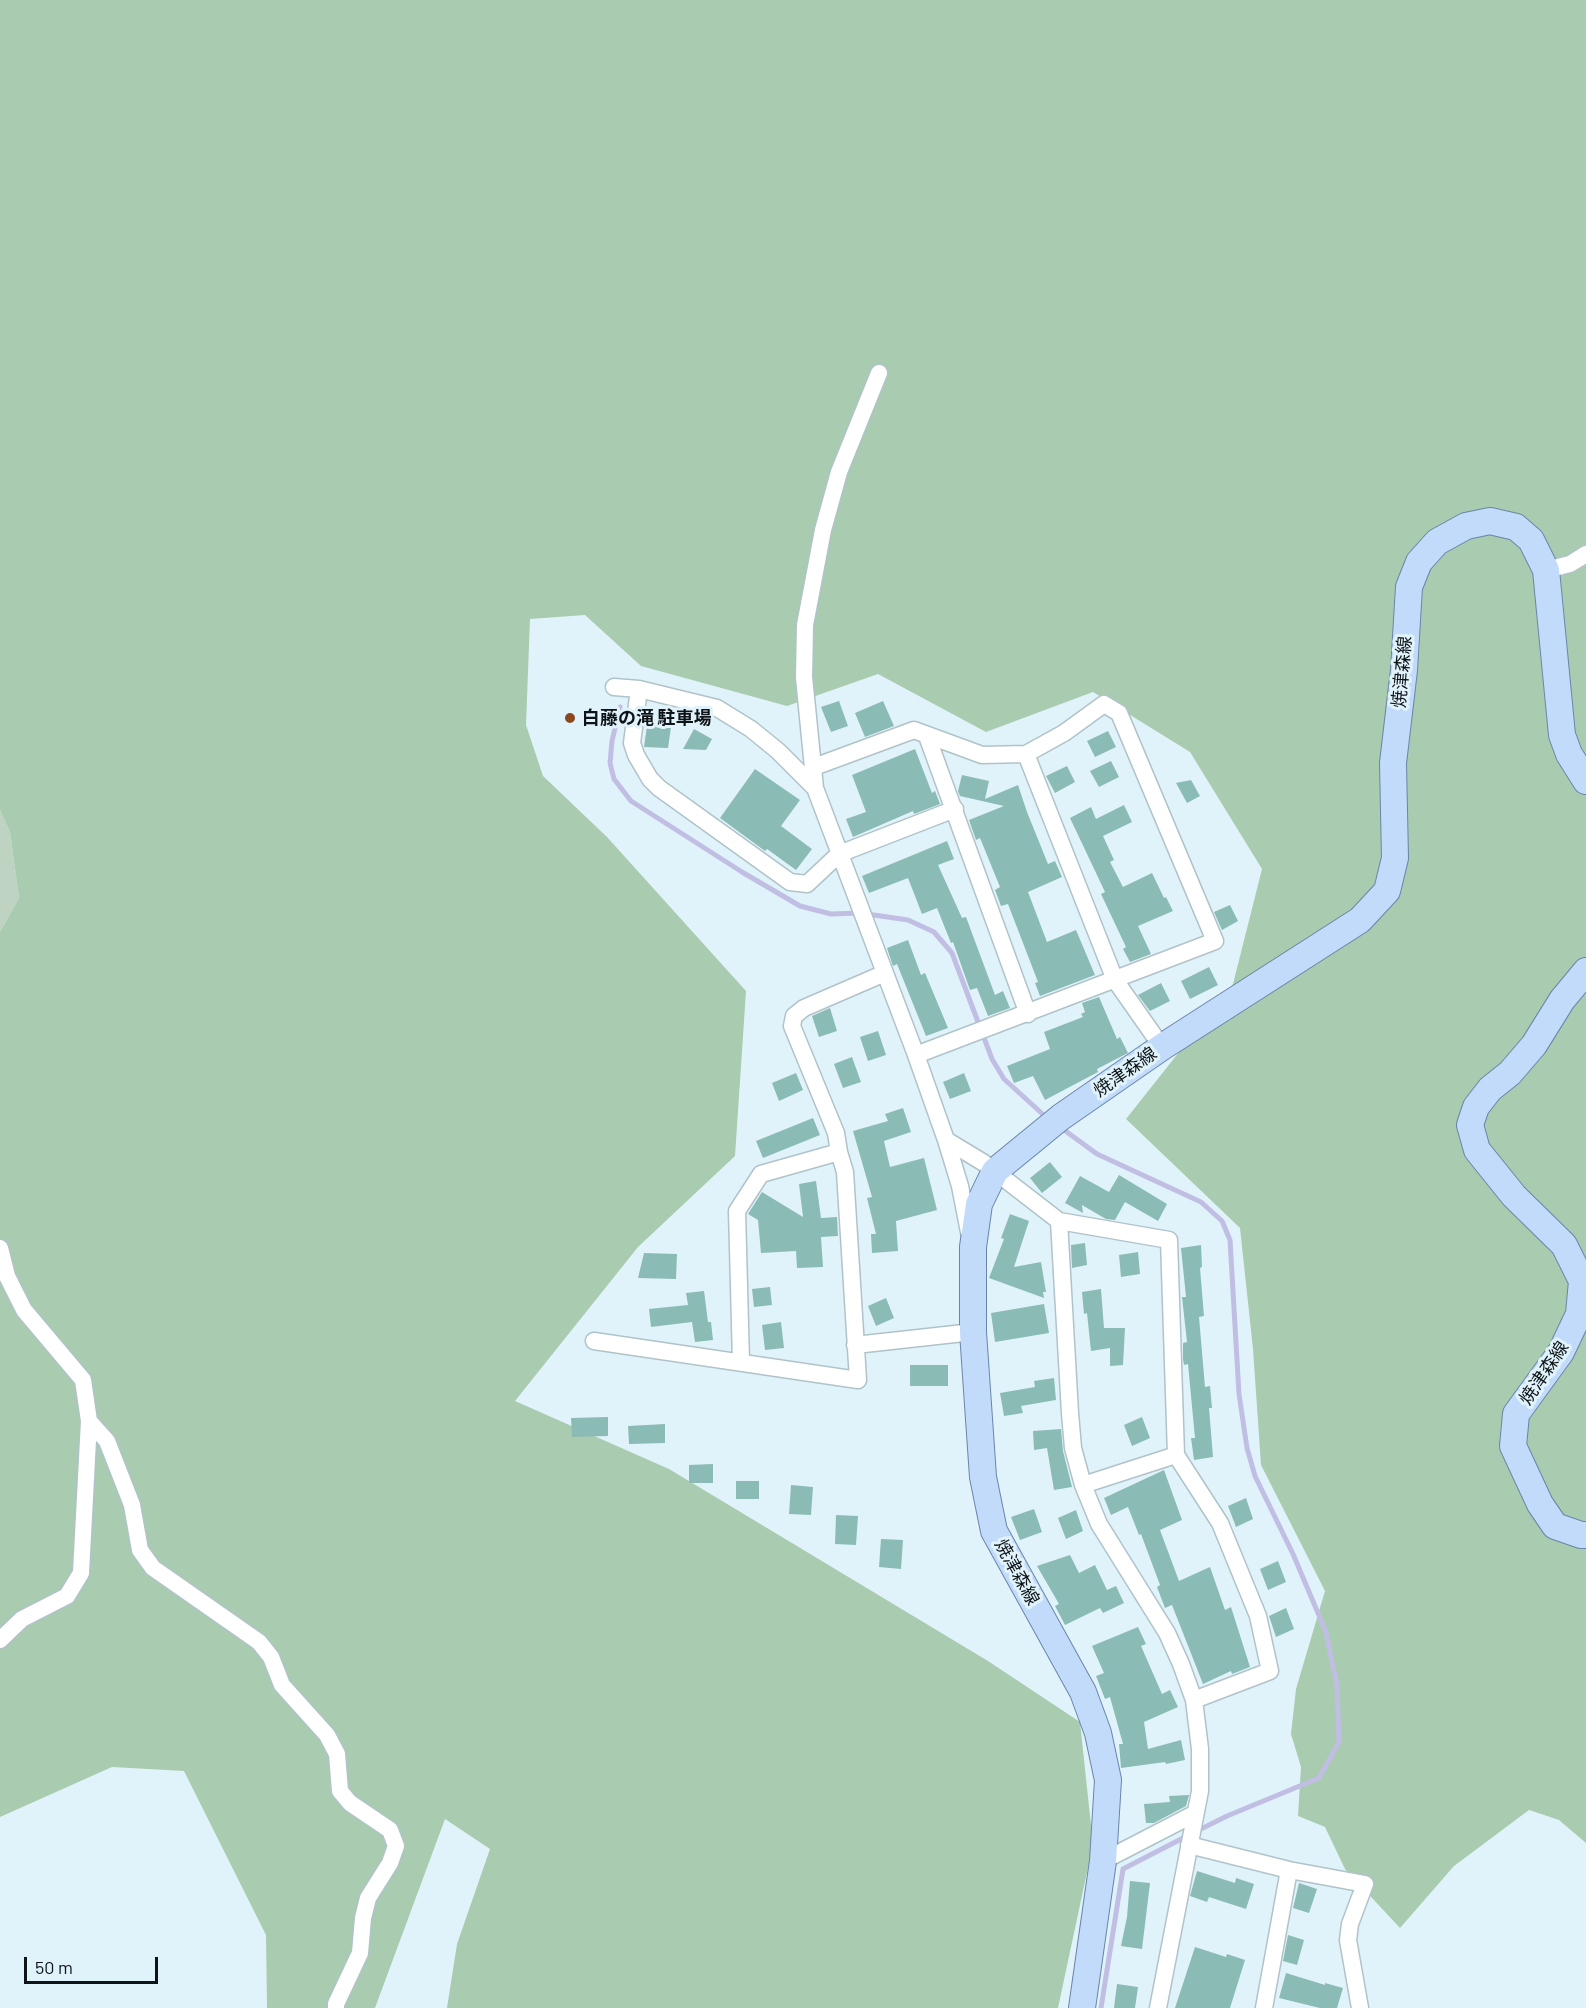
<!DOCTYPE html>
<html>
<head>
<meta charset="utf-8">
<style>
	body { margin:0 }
	#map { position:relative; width:1586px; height:2008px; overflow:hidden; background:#e1f3fa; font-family:Barlow,sans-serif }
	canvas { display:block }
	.scale { position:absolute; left:24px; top:1957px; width:134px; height:27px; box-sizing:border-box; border:3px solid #0d1316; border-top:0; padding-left:8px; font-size:18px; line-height:21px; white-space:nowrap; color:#0d1316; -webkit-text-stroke:4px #e1f3fa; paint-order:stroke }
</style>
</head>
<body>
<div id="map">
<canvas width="1586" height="2008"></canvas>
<div class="scale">50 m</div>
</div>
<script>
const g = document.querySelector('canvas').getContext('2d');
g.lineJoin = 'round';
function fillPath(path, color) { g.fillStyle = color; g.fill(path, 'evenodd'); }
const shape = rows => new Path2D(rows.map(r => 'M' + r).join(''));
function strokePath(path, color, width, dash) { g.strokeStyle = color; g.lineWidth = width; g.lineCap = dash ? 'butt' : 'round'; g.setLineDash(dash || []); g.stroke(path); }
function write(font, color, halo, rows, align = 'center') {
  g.font = font + ' Barlow,"Noto Sans JP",sans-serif'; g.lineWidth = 6; g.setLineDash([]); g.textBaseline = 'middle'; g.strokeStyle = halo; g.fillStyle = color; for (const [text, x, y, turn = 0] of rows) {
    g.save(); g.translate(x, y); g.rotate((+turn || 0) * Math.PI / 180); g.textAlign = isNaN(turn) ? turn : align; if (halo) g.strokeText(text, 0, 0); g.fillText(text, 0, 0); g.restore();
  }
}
fillPath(shape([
	[0,810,10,832,19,898,0,932]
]), '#bed3c2');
fillPath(shape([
	[0,0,1586,0,1586,1843,1559,1820,1529,1810,1454,1866,1400,1928,1345,1869,1325,1827,1298,1816,1301,1767,1291,1734,1296,1689,1325,1591,1261,1465,1253,1349,1240,1228,1126,1119,1233,984,1262,869,1190,752,1093,692,986,732,878,674,787,706,641,666,585,615,530,619,526,725,543,776,607,837,746,991,735,1156,638,1247,515,1401,669,1469,988,1661,1080,1722,1093,1844,1058,2008,447,2008,457,1944,490,1849,445,1819,375,2008,267,2008,266,1935,184,1771,112,1767,0,1817,0,932,19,898,10,832,0,810]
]), '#a9cbb0');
strokePath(shape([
	[620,707,612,741,610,763,614,779,631,801,742,872,800,906,831,914,860,913,908,920,934,932,952,953,992,1059,1004,1079,1047,1118],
	[1060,1127,1097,1154,1201,1202,1222,1221,1230,1240,1239,1394,1247,1448,1255,1476,1293,1554,1326,1632,1337,1686,1339,1742,1319,1778,1227,1816,1195,1832],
	[1101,2008,1123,1869,1187,1836]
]), '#c1bee4', 5);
fillPath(shape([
	[839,701,848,726,831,732,821,707],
	[883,701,894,726,865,737,855,713],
	[648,719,672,720,668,748,644,747],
	[694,729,712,739,706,750,683,749],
	[1108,731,1116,747,1095,757,1087,741],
	[915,749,932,793,935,791,940,804,914,814,913,811,853,837,846,819,866,812,852,775],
	[1111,761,1119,777,1099,787,1090,771],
	[1067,766,1075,782,1055,793,1046,776],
	[755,769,800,800,781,826,812,849,796,870,767,849,765,851,720,818],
	[962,775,989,781,985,799,1018,785,1027,812,1048,864,1055,861,1062,877,1028,892,1047,942,1076,930,1095,975,1040,996,1035,983,1038,982,1008,904,1001,906,995,890,1000,887,980,838,976,840,969,820,1004,806,960,796,958,791],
	[1191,780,1200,796,1187,803,1176,783],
	[1124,805,1132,822,1103,836,1114,860,1110,862,1123,887,1152,873,1164,898,1166,897,1173,911,1138,926,1151,954,1130,962,1123,949,1126,947,1101,894,1105,892,1070,818,1091,807,1096,819],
	[947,841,954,859,938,865,962,918,966,917,995,995,1003,991,1010,1008,988,1016,977,988,970,990,953,942,951,943,937,908,922,914,908,878,869,893,862,876],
	[1230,905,1238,921,1222,930,1214,912],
	[908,940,921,975,925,973,948,1028,926,1036,897,964,893,966,887,948],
	[1209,967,1218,985,1190,999,1181,981],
	[1161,983,1170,1001,1150,1011,1138,995],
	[1099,997,1117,1039,1120,1037,1128,1053,1097,1069,1098,1072,1045,1100,1033,1076,1014,1083,1007,1066,1050,1049,1044,1032,1083,1017,1081,1014,1085,1012,1082,1003],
	[830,1008,837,1031,819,1037,812,1016],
	[878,1031,886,1055,868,1061,860,1037],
	[852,1057,861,1082,843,1088,834,1064],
	[796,1073,803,1090,779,1101,772,1083],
	[964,1073,971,1091,950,1099,943,1082],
	[903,1108,911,1132,884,1141,890,1167,924,1158,937,1210,896,1221,898,1251,872,1253,871,1234,876,1234,867,1198,872,1197,853,1131,888,1121,885,1114],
	[813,1118,820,1135,763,1158,756,1141],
	[1050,1162,1062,1177,1042,1193,1030,1178],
	[1119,1175,1167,1204,1158,1221,1125,1202,1115,1220,1106,1219,1082,1205,1083,1213,1065,1203,1080,1176,1109,1192],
	[816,1181,821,1218,837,1217,838,1236,821,1237,823,1267,797,1268,796,1251,761,1253,758,1220,748,1214,762,1192,803,1217,799,1184],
	[1010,1214,1029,1221,1014,1267,1041,1262,1046,1292,1043,1292,1044,1298,989,1278,1004,1239,1001,1238],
	[1085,1243,1087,1265,1072,1268,1071,1245],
	[1201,1245,1202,1267,1200,1268,1204,1316,1199,1317,1205,1387,1210,1386,1212,1408,1209,1408,1213,1457,1194,1460,1191,1438,1195,1438,1188,1364,1184,1365,1183,1359,1183,1343,1187,1342,1182,1297,1186,1297,1181,1248],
	[1138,1252,1140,1274,1121,1277,1119,1255],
	[644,1253,677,1254,676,1279,638,1278],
	[770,1287,772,1305,754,1307,752,1289],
	[1101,1289,1104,1328,1125,1328,1123,1365,1110,1366,1110,1348,1091,1351,1087,1313,1084,1314,1082,1292],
	[704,1291,708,1322,711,1322,713,1340,695,1342,692,1322,651,1327,649,1309,688,1305,686,1293],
	[886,1298,894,1318,876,1326,868,1306],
	[1044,1304,1049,1333,995,1342,991,1313],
	[781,1322,784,1348,765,1350,762,1325],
	[910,1365,948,1365,948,1386,910,1386],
	[1054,1378,1056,1400,1021,1406,1023,1413,1004,1416,1000,1393,1035,1387,1034,1381],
	[608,1417,608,1436,572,1437,571,1418],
	[1142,1417,1150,1438,1132,1446,1124,1425],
	[665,1424,665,1443,629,1444,628,1426],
	[1061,1429,1063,1451,1072,1487,1054,1490,1047,1448,1034,1450,1033,1431],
	[713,1464,713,1483,689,1483,689,1465],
	[1164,1470,1182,1520,1160,1530,1179,1581,1210,1567,1225,1610,1231,1607,1250,1667,1232,1674,1231,1671,1203,1684,1172,1605,1165,1608,1157,1587,1160,1585,1141,1534,1139,1535,1128,1507,1111,1515,1104,1498],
	[736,1481,759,1481,759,1499,736,1499],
	[791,1485,813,1487,811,1515,789,1514],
	[1246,1498,1253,1519,1236,1527,1228,1506],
	[1034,1509,1042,1532,1020,1540,1011,1517],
	[1076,1510,1083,1531,1066,1539,1058,1518],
	[836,1515,858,1516,856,1545,835,1544],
	[881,1539,903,1540,901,1569,879,1567],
	[1070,1555,1079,1573,1095,1565,1107,1590,1116,1586,1124,1603,1103,1613,1100,1608,1065,1625,1055,1606,1059,1604,1037,1566],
	[1278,1561,1286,1582,1268,1590,1260,1569],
	[1286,1608,1294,1629,1276,1637,1269,1616],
	[1138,1627,1146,1644,1141,1646,1162,1694,1170,1690,1178,1707,1144,1722,1148,1749,1181,1740,1185,1760,1166,1764,1165,1762,1121,1768,1119,1744,1123,1744,1110,1697,1105,1699,1096,1676,1104,1673,1092,1646],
	[1189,1795,1186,1806,1154,1823,1146,1823,1144,1804,1170,1802,1169,1796],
	[1197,1871,1235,1883,1236,1878,1254,1884,1246,1909,1209,1897,1207,1902,1190,1896],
	[1130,1881,1150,1883,1142,1949,1121,1946,1127,1917],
	[1299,1883,1317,1889,1309,1913,1293,1908],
	[1288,1935,1304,1940,1297,1965,1283,1961],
	[1195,1947,1226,1957,1227,1954,1245,1960,1230,2008,1175,2008],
	[1286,1973,1325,1985,1325,1983,1343,1988,1337,2008,1320,2008,1279,1998],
	[1117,1984,1138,1987,1135,2008,1114,2008]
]), '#8abbb4');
const street = shape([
	[879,373,839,472,823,530,805,625,804,677,815,788,916,1055,946,1140,984,1163,1059,1221,1169,1240,1176,1455,1220,1523,1258,1616,1270,1671,1194,1700],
	[1546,570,1570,564,1586,554],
	[614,687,639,689,717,708,751,729,778,751,815,788],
	[639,689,632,743,636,755,650,779,659,788,790,882,807,884,839,854,955,809],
	[927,736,1028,1014],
	[1026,754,1115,980,1162,1047],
	[814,767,914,730,982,755,1026,754,1064,733,1104,704,1119,713,1215,941,916,1055],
	[946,1140,960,1186,969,1232],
	[1059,1221,1070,1413,1073,1448,1083,1485,1099,1524,1167,1633,1181,1664,1194,1700,1200,1749,1200,1791,1158,2008],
	[0,1248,7,1276,24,1310,83,1380,89,1421,81,1573,67,1596,22,1619,0,1640],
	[594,1341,858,1380,845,1172,839,1152,836,1133,792,1026,794,1016,804,1008,885,973],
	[855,1345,973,1332],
	[741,1362,737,1211,761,1174,839,1152],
	[89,1421,107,1441,132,1505,140,1550,153,1568,259,1642,271,1657,282,1685,327,1735,337,1754,340,1791,350,1803,390,1830,396,1846,390,1863,368,1898,363,1918,360,1953,336,2004,336,2008],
	[1083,1485,1176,1455],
	[1189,1845,1289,1870,1365,1884,1350,1924,1348,1940,1360,2008],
	[1103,1861,1194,1814],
	[1264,2008,1289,1870]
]);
const primary = shape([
	[1586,971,1562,1000,1534,1045,1510,1073,1490,1089,1476,1107,1470,1125,1477,1150,1514,1196,1564,1245,1582,1281,1579,1314,1561,1352,1516,1414,1513,1446,1540,1504,1555,1526,1581,1535,1586,1535],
	[1082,2008,1103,1861,1108,1780,1098,1733,1083,1692,994,1531,983,1477,973,1332,973,1247,979,1204,995,1171,1061,1117,1162,1047,1360,920,1387,891,1395,858,1393,763,1404,670,1409,587,1419,562,1437,542,1466,526,1490,521,1516,527,1531,540,1546,570,1562,735,1569,754,1586,781]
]);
strokePath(street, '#b0c3c9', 19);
strokePath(primary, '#6985a8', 28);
strokePath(street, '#fff', 16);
strokePath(primary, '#c2dbfa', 26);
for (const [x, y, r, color] of [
	[570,718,6,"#8c471f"]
]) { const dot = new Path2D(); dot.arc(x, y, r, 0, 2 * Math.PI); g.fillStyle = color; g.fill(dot); strokePath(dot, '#e1f3fa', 2); }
write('18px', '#0d1316', '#e1f3fa', [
	["焼津森線",1402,672,-85],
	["焼津森線",1125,1072,-35],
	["焼津森線",1544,1373,-56],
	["焼津森線",1017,1572,61]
]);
write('bold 18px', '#0d1316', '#e1f3fa', [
	["白藤の滝 駐車場",582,718]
], 'left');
</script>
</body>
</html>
